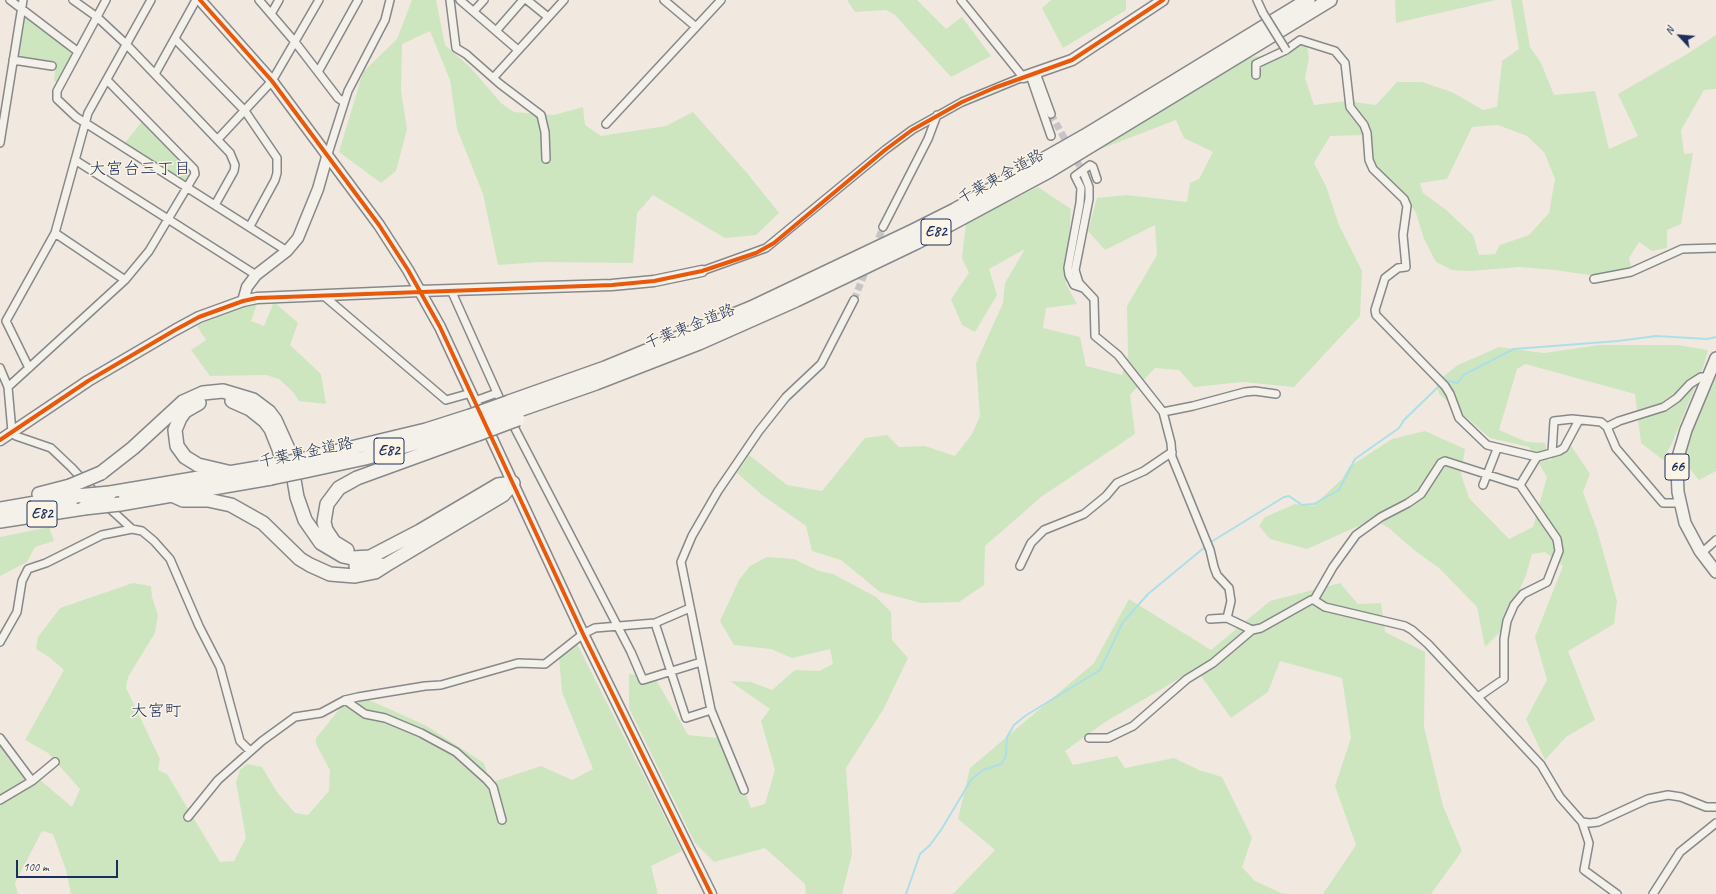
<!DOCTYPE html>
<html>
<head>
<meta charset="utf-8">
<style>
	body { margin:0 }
	#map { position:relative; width:1716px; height:894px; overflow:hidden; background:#f1e9e0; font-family:Caveat,sans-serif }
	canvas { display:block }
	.north { position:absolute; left:1660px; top:16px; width:40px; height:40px; -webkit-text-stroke:3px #fcf5e5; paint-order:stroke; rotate:296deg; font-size:11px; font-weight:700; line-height:16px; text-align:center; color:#1b2f5e }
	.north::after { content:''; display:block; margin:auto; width:14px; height:18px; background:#1b2f5e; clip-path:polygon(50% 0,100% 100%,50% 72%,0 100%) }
	.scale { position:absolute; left:16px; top:860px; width:102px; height:18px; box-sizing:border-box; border:2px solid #1b2f5e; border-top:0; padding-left:5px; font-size:12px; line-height:14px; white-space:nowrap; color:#1b2f5e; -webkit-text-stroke:3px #fcf5e5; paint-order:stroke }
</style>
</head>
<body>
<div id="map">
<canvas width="1716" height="894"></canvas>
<div class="north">N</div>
<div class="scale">100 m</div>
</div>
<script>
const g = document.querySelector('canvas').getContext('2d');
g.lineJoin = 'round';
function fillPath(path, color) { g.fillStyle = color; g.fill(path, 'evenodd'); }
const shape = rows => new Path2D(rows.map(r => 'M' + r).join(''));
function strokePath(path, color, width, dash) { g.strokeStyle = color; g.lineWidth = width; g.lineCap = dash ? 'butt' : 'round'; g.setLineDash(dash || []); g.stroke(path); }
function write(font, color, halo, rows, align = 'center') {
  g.font = font + ' Caveat,"Klee One",sans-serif'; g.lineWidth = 3; g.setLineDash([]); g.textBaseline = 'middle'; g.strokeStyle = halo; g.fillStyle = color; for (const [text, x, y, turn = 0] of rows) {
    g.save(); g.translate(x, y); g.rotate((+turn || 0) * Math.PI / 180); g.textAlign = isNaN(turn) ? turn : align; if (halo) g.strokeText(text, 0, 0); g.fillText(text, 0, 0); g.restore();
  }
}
fillPath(shape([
	[412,0,436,0,445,45,470,67,501,103,514,112,554,115,583,107,585,125,601,136,666,126,693,112,747,173,779,213,756,235,725,238,653,195,637,213,633,263,542,262,498,265,483,194,457,129,450,80,430,31,402,44,401,91,407,129,396,171,381,183,339,152,363,72,397,39],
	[847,0,917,0,946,29,962,17,991,56,951,77,895,15,886,10,855,12],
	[1051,0,1126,0,1126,10,1063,48,1042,8],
	[1395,0,1496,0,1396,23],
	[1511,0,1522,0,1530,47,1541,63,1554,95,1595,91,1609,149,1638,136,1618,94,1687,54,1716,35,1716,89,1704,90,1681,130,1684,154,1693,153,1681,224,1667,230,1667,248,1652,251,1639,242,1629,258,1631,267,1603,277,1555,270,1519,267,1470,271,1452,270,1436,262,1424,239,1416,213,1400,188,1376,167,1367,149,1365,135,1330,136,1314,163,1326,186,1339,225,1362,271,1360,316,1294,387,1243,382,1194,387,1179,370,1155,368,1130,395,1135,434,1041,497,985,546,984,585,959,602,921,603,880,592,841,560,812,551,806,526,762,495,737,473,749,455,787,485,822,491,865,438,887,435,899,447,925,446,955,456,972,434,980,416,976,363,1003,303,1005,283,1025,249,989,269,997,295,975,332,962,325,951,299,969,273,962,258,966,223,1038,187,1071,209,1066,284,1077,304,1046,308,1043,328,1080,337,1086,366,1122,375,1128,356,1127,306,1157,255,1155,225,1105,250,1088,231,1097,198,1127,195,1187,202,1190,183,1199,179,1213,152,1184,138,1176,120,1085,155,1247,57,1263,56,1294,44,1307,45,1309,58,1305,78,1314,105,1347,101,1376,105,1397,82,1422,82,1452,92,1483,110,1497,107,1502,61,1519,49],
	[1498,125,1527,136,1544,152,1555,179,1549,213,1529,235,1500,245,1495,254,1479,255,1473,235,1445,209,1423,193,1420,183,1447,179,1472,127],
	[28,15,72,50,73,55,60,83,54,81,56,63,18,58,23,17],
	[144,119,194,170,190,180,186,181,124,144],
	[274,302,298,323,290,345,321,374,326,404,299,401,293,392,279,379,266,375,210,376,191,350,206,340,197,326,230,309,257,304,251,321,264,326],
	[1600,345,1678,345,1708,350,1703,368,1672,443,1663,460,1641,443,1635,394,1525,364,1517,369,1499,430,1527,442,1545,443,1549,461,1570,444,1590,474,1583,492,1597,530,1617,601,1614,624,1568,651,1595,720,1566,737,1545,760,1526,719,1547,680,1535,637,1563,566,1545,552,1532,554,1526,575,1502,630,1485,647,1477,607,1439,568,1414,550,1390,529,1374,519,1307,549,1270,539,1259,526,1265,517,1295,504,1313,506,1342,479,1349,467,1392,439,1425,431,1465,449,1461,474,1469,498,1509,539,1533,527,1547,477,1529,447,1490,438,1439,394,1436,382,1458,365,1499,347,1544,353],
	[1716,371,1716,471,1699,480,1685,463,1686,436],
	[49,527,54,541,35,547,27,562,0,576,0,537],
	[767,557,794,559,819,571,833,574,876,597,891,612,892,640,908,658,884,708,846,768,852,854,842,894,806,894,805,884,765,848,714,862,695,843,629,708,629,674,655,678,688,735,717,738,733,761,751,808,765,804,775,770,761,721,770,709,730,681,751,682,772,690,795,670,819,671,833,664,830,649,792,658,771,649,734,645,720,621,739,580,750,566],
	[133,583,151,586,152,597,158,615,155,633,128,677,126,688,160,759,158,770,167,774,220,862,234,861,246,838,236,782,240,770,247,764,262,767,277,792,295,813,308,815,329,791,330,770,316,744,316,738,342,706,369,700,425,725,484,763,490,783,541,766,572,780,593,769,562,692,559,657,577,644,682,851,651,866,658,894,71,894,66,870,53,834,42,831,15,883,18,894,0,894,0,741,32,773,72,807,80,789,48,753,25,740,64,670,49,657,36,649,38,637,60,608],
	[1340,583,1358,604,1381,603,1385,632,1425,652,1424,727,1443,806,1462,851,1431,894,1323,894,1356,845,1335,786,1351,738,1342,678,1280,661,1268,692,1231,718,1196,669,1105,722,1065,751,1073,765,1117,756,1125,768,1174,758,1199,770,1222,777,1252,838,1242,867,1255,881,1281,893,1289,894,953,894,995,850,958,819,970,768,1094,663,1129,599,1211,650,1270,601]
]), '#cde6bf');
strokePath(shape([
	[1444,382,1445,380,1457,383,1465,374,1514,349,1618,341,1656,336,1707,339,1716,337],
	[906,894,920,854,930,845,941,830,971,780,983,770,1001,764,1004,760,1006,755,1007,737,1014,725,1025,716,1100,670,1123,622,1148,594,1211,542,1284,497,1289,496,1302,505,1314,504,1339,490,1355,459,1399,428,1404,420,1440,385]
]), '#acdfe8', 2);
strokePath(shape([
	[1051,114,1084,174],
	[875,248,883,227],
	[854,300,867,267]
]), '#c6c4c6', 7, [7, 3.5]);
const street = shape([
	[10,0,77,51],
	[73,0,97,17,126,44,230,153,235,165,234,171,215,205],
	[106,0,57,91,57,99,76,117,287,251],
	[259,0,295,42,338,98,344,102],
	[450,0,456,48,466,54,500,84,541,115,545,132,546,159],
	[460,0,518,50],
	[527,0,548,17],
	[664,0,696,27],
	[1257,0,1263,13],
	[474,11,484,0],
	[271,14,279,0],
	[496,31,523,0],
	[176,40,245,111,277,158,277,173,275,180,250,226],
	[13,60,52,66],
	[318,72,358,0],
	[1036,73,1051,114],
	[155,74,196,0],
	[1030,75,1051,136],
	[1256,75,1256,64,1286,50,1300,40,1335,51,1345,63,1350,107,1364,125,1367,133,1369,160,1373,169,1404,199,1407,206,1403,235,1406,267,1398,268,1385,278,1375,310,1376,315,1445,386,1450,394,1459,418,1487,445,1537,457,1559,451,1564,448,1579,420],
	[494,77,564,0],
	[606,124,721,0],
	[218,139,272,81,319,0],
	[0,143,23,0],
	[327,157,348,91,385,20,390,0],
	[75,160,256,275],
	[1084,174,1089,187,1089,199,1075,270,1079,283,1094,299,1095,336,1118,355,1163,412,1171,443,1172,457,1210,550,1214,567,1217,575,1229,588,1231,601,1227,618],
	[883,227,928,139,937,115],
	[55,233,125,280],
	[702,271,766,248,885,150,912,130,962,102,1023,77,961,0],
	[1594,279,1631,272,1682,249,1716,248],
	[1083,288,1074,285,1069,275,1068,268,1080,203,1081,188,1075,176,1090,165,1093,167,1097,179],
	[451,290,503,406],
	[324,296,446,400,471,393],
	[0,368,8,387,12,432,16,436,51,448,71,467,96,494],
	[29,368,6,321,55,233,88,113,151,0],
	[8,387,125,280,149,251,195,174,194,169,107,80],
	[475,401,497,393],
	[1163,412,1193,406,1245,392,1255,391,1276,394],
	[510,419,631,652,643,680,701,662],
	[1607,427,1619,421,1664,407,1677,398,1690,384,1701,377,1708,377],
	[1552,453,1554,421,1572,419,1601,422,1607,427,1616,448,1663,503,1679,503],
	[1483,485,1497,449],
	[106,505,132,529,142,531,154,541,170,559,199,626,220,667,240,741,250,751],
	[1700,551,1706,549,1716,540],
	[1020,566,1031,543,1044,530,1084,514,1106,496,1117,483,1144,471,1172,452],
	[1314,600,1333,567,1356,535,1381,517,1408,503,1421,494,1441,463,1445,461,1520,485],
	[1210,619,1227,618,1252,630,1261,628,1311,600,1314,600,1325,607,1405,626,1412,630,1428,644,1541,765,1560,797,1582,822,1589,843,1584,870,1617,894],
	[655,623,686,718,711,710],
	[0,642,17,612,22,581,28,569,46,563,102,535,132,529],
	[1478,697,1504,679,1504,639,1507,621,1514,605,1523,594,1547,582,1559,551,1557,539,1520,485,1537,457],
	[345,700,365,714,385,718,421,733,456,752,487,780,493,787,502,820],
	[0,738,32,781],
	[1089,738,1108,738,1133,726,1187,679,1213,663,1252,630],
	[744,790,711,710,681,562,692,536,718,491,759,431,786,397,821,364,854,300],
	[0,800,32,781,55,762],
	[188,817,218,780,262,741,295,717,321,713,345,700,358,697,425,686,441,685,518,663,545,664,583,634,595,628,655,623,690,608],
	[1582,822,1590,823,1598,822,1648,799,1668,795,1681,797,1706,807,1716,807],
	[1653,894,1680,852,1716,823]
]);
const secondary = shape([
	[200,0,272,81,379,225,408,270,440,327,583,634,711,894],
	[1023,77,1072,60,1163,0],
	[243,301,247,287,256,275,287,251,298,238,318,189,327,157],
	[0,440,88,381,175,330,199,317,243,301,257,298,420,291,612,285,654,281,702,271]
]);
const primary = shape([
	[1716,358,1686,430,1678,457,1677,469,1678,492,1685,523,1700,551,1716,572]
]);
const highway = shape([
	[232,401,250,409,265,421,271,429,279,449,285,474],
	[509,402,605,368,751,308,913,231,955,210,1085,136,1308,0],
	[199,403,185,411,180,418,175,430,177,446,185,457,198,465,232,473],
	[516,411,596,383,699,343,796,300,917,242,1049,171,1330,0],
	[305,459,426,430,470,416],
	[305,471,365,458,472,426],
	[101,473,133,448,183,402,203,393,223,391,253,400,269,412,275,420,289,451,297,497,305,520,321,543,343,556,352,558,370,557,420,531,498,485,513,483],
	[110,493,270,466],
	[39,494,70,486],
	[172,495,183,500,208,500,231,505,263,523,300,559,310,565,330,574,355,576,375,572,386,565,503,495,513,483],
	[120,504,271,478],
	[0,509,76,496],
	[0,521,84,508],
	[347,550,334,542,326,530,324,522,327,504,339,488,357,478,478,434],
	[356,566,386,565]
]);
strokePath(street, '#87888c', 10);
strokePath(secondary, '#87888c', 13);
strokePath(primary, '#87888c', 14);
strokePath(highway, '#87888c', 16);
strokePath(street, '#f4f1ea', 7);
strokePath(secondary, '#f4f1ea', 10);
strokePath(primary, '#f4f1ea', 11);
strokePath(highway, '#f4f1ea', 13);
const streetBridge = shape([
	[1263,13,1286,50]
]);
const highwayBridge = shape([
	[470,416,509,402],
	[472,426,516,411],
	[478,434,518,419],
	[270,466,305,459],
	[271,478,305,471],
	[70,486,101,473],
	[76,496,110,493],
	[84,508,120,504]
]);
strokePath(streetBridge, '#87888c', 10, []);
strokePath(highwayBridge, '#87888c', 16, []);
strokePath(streetBridge, '#f4f1ea', 7);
strokePath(highwayBridge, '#f4f1ea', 13);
strokePath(shape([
	[200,0,272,81,379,225,408,270,440,327,583,634,711,894],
	[0,440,88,381,175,330,199,317,243,301,257,298,612,285,654,281,702,271,756,253,774,243,885,150,912,130,962,102,994,88,1072,60,1163,0]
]), '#e8590c', 4);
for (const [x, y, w] of [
	[936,232,30],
	[389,451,30],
	[1677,467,24],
	[42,514,30]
]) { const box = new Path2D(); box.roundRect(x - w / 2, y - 13, w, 26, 3); g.fillStyle = '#fcf5e5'; g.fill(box); strokePath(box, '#1b2f5e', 1); }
write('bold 15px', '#1b2f5e', null, [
	["E82",936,232],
	["E82",389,451],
	["66",1677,467],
	["E82",42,514]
]);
write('16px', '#1b2f5e', '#fcf5e5', [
	["千葉東金道路",1001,177,-29],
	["千葉東金道路",690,327,-22],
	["千葉東金道路",306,453,-12]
]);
write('17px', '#1b2f5e', '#fcf5e5', [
	["大宮台三丁目",140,170],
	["大宮町",156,712]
]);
</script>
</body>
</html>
